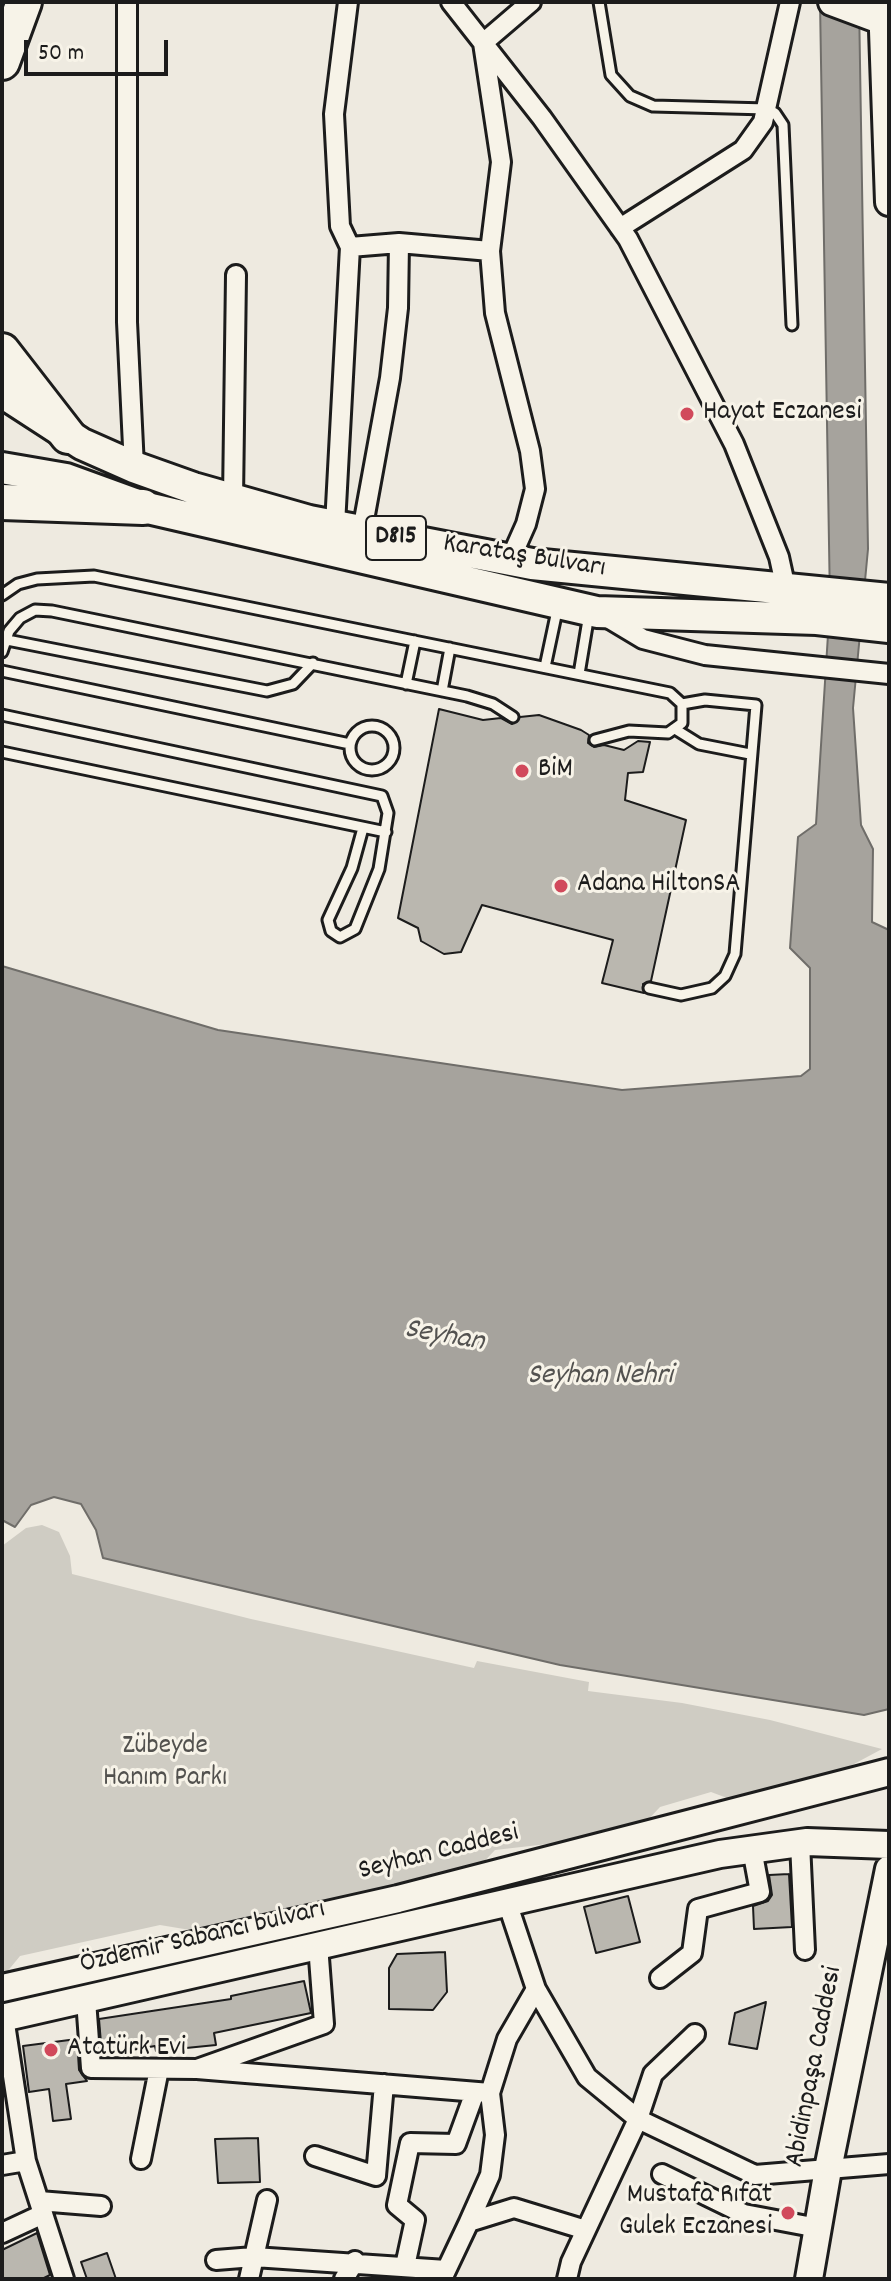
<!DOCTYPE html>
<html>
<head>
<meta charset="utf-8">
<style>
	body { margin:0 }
	#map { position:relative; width:891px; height:2281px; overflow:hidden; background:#eeeae0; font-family:Dekko,sans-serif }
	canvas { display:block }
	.frame { position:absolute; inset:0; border:4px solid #1c1c1c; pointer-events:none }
	.scale { position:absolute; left:24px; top:40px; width:144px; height:36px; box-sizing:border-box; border:4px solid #1c1c1c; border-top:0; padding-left:10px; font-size:24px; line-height:28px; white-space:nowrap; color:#1c1c1c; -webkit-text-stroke:6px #f7f3e8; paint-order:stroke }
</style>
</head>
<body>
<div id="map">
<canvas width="891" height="2281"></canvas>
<div class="frame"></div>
<div class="scale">50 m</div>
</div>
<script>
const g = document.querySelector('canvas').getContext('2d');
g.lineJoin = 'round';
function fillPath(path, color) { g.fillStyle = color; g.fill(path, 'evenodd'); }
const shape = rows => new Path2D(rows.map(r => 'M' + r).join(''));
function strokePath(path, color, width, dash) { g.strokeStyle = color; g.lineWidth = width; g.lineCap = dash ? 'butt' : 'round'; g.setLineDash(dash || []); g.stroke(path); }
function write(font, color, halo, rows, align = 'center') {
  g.font = font + ' Dekko,sans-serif'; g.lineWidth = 6; g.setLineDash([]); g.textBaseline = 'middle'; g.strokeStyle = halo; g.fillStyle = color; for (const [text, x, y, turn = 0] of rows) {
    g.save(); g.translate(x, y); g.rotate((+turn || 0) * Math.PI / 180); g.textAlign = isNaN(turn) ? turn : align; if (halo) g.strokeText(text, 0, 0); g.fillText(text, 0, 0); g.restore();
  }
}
fillPath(shape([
	[42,1525,59,1532,70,1556,72,1574,251,1619,474,1668,477,1661,589,1682,588,1691,682,1703,770,1720,882,1749,841,1771,727,1798,711,1792,660,1807,644,1824,574,1841,495,1850,474,1872,202,1932,160,1925,20,1956,2,1978,2,1546,26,1528]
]), '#cfccc3');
const water = shape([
	[820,2,859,2,868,549,853,708,861,825,873,849,872,922,889,930,889,1709,864,1715,560,1665,103,1558,96,1530,81,1504,54,1497,31,1505,15,1527,2,1520,2,966,218,1030,622,1090,801,1076,810,1069,810,968,790,948,798,837,816,824,830,603,820,2]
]);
fillPath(water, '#a6a39d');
strokePath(water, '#6f6d69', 2);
fillPath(shape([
	[889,974,889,1713,887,1714]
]), '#eeeae0');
const building = shape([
	[439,709,483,720,501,718,512,724,520,717,539,715,581,730,589,735,588,743,594,747,604,745,624,750,638,741,650,742,643,772,628,773,625,800,686,820,651,981,643,984,644,993,602,983,613,940,482,905,461,952,444,954,421,941,418,928,398,918,439,709],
	[789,1874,792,1927,754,1929,753,1906,768,1901,772,1895,769,1875,789,1874],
	[628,1896,640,1942,596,1953,584,1907,628,1896],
	[445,1952,447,1992,433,2010,389,2009,389,1968,397,1954,445,1952],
	[304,1981,311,2013,214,2033,216,2045,156,2051,155,2046,102,2055,99,2019,231,1999,231,1996,304,1981],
	[766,2002,757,2049,729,2044,735,2013,766,2002],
	[77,2039,79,2070,87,2081,66,2084,71,2119,53,2121,49,2089,29,2092,23,2046,77,2039],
	[258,2138,260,2182,218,2183,215,2139,258,2138],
	[37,2233,50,2275,42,2279,2,2279,2,2250,37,2233],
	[107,2253,116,2279,87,2279,81,2262,107,2253]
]);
fillPath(building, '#bab7af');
strokePath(building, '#1c1c1c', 2);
const lane = shape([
	[599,2,611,75,630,96,653,106,767,109,775,113,783,125,792,325],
	[2,595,18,584,37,579,94,576,670,693,682,704,682,723,668,733,629,731,595,740],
	[2,639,267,691,293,684,313,663],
	[2,652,9,631,20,618,35,610,52,611,467,696,493,704,513,717],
	[545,667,558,606],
	[2,671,350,744],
	[579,674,589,614],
	[406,684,415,641],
	[442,691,450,648],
	[2,715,382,796,388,813,379,869,355,929,340,937,331,931,328,920,352,868,363,828],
	'350 748a22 22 0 1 1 44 0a22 22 0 1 1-44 0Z',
	[675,729,699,744,750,754],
	[2,752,386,832],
	[649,988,681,995,712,988,725,976,735,954,756,705,705,700,682,704]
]);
const street = shape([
	[127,2,127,322,134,467],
	[348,2,334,114,340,226,350,247,399,243,490,251],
	[451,2,542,118,628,239,734,444,779,557,786,589],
	[620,228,743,150,763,122,790,2],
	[233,499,236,275],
	[335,525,350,247],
	[362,531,390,378,398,308,399,243],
	[510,560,526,524,535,489,530,451,495,313,490,251,501,162,483,43,531,2],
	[603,615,643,639,705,655,889,674],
	[800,1843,805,1950],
	[507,1902,536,1989,587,2077,638,2119,755,2175,889,2164],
	[660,1978,692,1953,698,1909,760,1892,752,1849],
	[86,2000,91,2068,197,2069,324,2024,318,1945],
	[4,2017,26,2161,64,2279],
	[197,2069,490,2093,507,2039,536,1989],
	[315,2156,376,2176,384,2084],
	[141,2159,159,2069],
	[2,2165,26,2161],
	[662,2174,744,2214,818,2228],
	[39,2201,101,2206],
	[469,2222,490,2175,495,2135,490,2093],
	[2,2233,43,2214],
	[216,2260,254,2257,446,2270],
	[405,2266,415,2220,397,2205,410,2143,456,2144,475,2092],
	[249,2279,267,2200],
	[344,2279,355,2261],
	[442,2279,469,2222,514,2208,586,2230],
	[567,2279,571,2262,638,2119,653,2074,695,2034]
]);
const secondary = shape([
	[832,2,883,21],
	[882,2,889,202],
	[2,1988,398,1899,889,1772],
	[2,2018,720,1854,807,1842,889,1845],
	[809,2279,828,2169,889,1869]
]);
const primary = shape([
	[2,392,82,444,134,467,193,488,309,521,532,564,889,599],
	[2,468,66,479,143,507,597,612,817,619,889,627]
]);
const highway = shape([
	[2,62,24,2],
	[2,351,68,436],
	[2,502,143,507]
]);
strokePath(lane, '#1c1c1c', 15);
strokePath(street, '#1c1c1c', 24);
strokePath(secondary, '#1c1c1c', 32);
strokePath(primary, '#1c1c1c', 36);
strokePath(highway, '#1c1c1c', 40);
strokePath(lane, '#f7f3e8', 9);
strokePath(street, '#f7f3e8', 18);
strokePath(secondary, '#f7f3e8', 26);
strokePath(primary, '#f7f3e8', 30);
strokePath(highway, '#f7f3e8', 34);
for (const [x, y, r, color] of [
	[687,414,8,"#d1495b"],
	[522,771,8,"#d1495b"],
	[561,886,8,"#d1495b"],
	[51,2050,8,"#d1495b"],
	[788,2213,8,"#d1495b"]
]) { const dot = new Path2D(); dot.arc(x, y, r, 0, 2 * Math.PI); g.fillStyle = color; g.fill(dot); strokePath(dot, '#f7f3e8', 3); }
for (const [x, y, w] of [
	[396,538,60]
]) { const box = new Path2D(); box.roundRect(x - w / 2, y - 22, w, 44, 6); g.fillStyle = '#f7f3e8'; g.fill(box); strokePath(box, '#1c1c1c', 2); }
write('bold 26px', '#1c1c1c', null, [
	["D815",396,538]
]);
write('28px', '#1c1c1c', '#f7f3e8', [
	["Hayat Eczanesi",703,414],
	["BiM",538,771],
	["Adana HiltonSA",577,886],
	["Atatürk Evi",67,2050],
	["Mustafa Rıfat",772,2197,"right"],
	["Gulek Eczanesi",772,2229,"right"]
], 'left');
write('28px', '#1c1c1c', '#f7f3e8', [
	["Karataş Bulvarı",524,558,9],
	["Seyhan Caddesi",439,1854,-14],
	["Özdemir Sabancı bulvarı",203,1939,-13],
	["Abidinpaşa Caddesi",816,2067,-79]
]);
write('28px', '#52514e', '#f7f3e8', [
	["Zübeyde",165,1748],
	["Hanım Parkı",165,1780]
]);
write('italic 30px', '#535250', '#f7f3e8', [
	["Seyhan",444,1338,10],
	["Seyhan Nehri",600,1378]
]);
</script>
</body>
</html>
